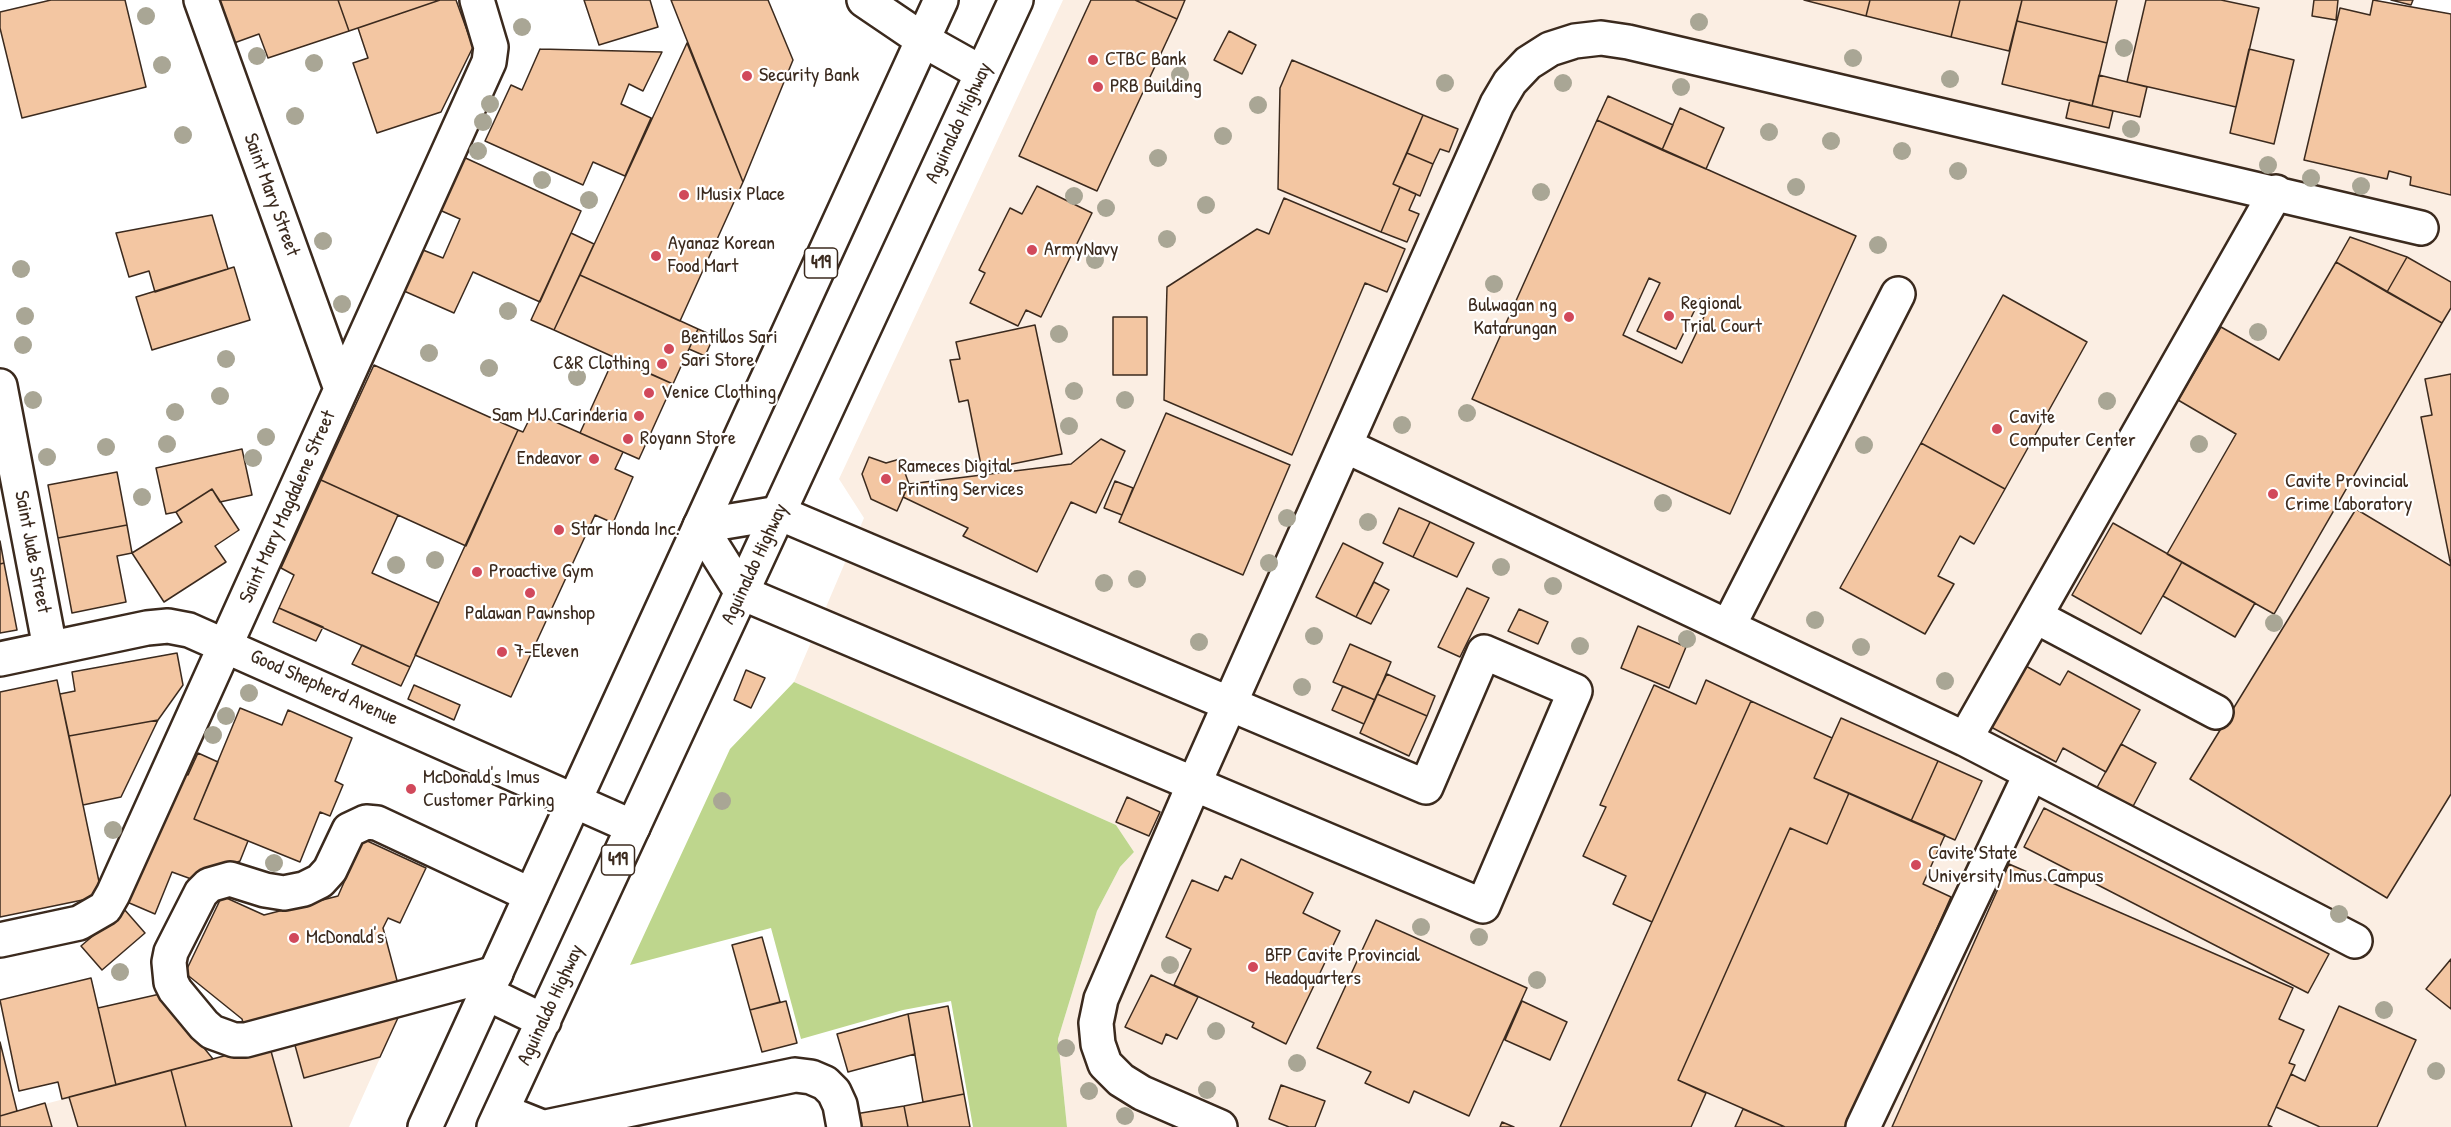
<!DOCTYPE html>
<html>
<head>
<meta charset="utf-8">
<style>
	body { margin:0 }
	canvas { display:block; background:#fff }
</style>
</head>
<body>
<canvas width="2451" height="1127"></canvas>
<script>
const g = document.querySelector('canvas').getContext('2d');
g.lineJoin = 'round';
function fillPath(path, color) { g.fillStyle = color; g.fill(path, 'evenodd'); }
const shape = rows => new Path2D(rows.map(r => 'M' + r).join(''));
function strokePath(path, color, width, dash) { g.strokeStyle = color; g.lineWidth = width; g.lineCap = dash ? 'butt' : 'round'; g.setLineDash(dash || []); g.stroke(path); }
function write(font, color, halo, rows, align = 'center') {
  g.font = font + ' "Patrick Hand",sans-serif'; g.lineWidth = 4.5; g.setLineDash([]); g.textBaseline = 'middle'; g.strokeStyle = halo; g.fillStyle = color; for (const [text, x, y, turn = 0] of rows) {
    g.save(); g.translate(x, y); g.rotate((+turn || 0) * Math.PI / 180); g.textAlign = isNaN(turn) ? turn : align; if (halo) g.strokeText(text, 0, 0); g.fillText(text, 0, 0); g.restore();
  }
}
fillPath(shape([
	[1063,0,2376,0,2451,14,2451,1127,1067,1127,1058,1039,1097,911,1120,867,1134,852,1116,825,794,682,864,518,839,479],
	[402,1009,349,1127,0,1127,0,1116]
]), '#fbeee3');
fillPath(shape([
	[794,682,1116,825,1134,852,1120,867,1097,911,1058,1039,1067,1127,973,1127,951,1001,903,1010,801,1039,771,928,630,965,730,749]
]), '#bed68d');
const building = shape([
	[51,0,125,0,146,87,22,118,0,28,0,12,51,0],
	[219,0,338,0,349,31,268,58,259,34,234,43,219,0],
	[338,0,440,0,349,31,338,0],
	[440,0,456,0,473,47,441,112,377,133,353,63,368,58,358,28,440,0],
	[584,0,650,0,658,27,599,45,584,0],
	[671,0,768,0,793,60,743,182,671,0],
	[1091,0,1135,0,1177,19,1097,191,1019,156,1091,0],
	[1135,0,1185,0,1177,19,1135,0],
	[1804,0,1870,0,1866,16,1804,0],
	[1870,0,1960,0,1951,37,1866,16,1870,0],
	[1960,0,2022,0,2009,51,1951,37,1960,0],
	[2022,0,2117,0,2107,43,2017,21,2022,0],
	[2146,0,2221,0,2259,8,2236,107,2127,82,2146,0],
	[2314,0,2338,0,2336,20,2312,16,2314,0],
	[2373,0,2451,14,2451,195,2410,185,2411,177,2389,171,2387,179,2304,160,2340,8,2370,15,2373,0],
	[2391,0,2413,0,2411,5,2391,0],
	[2017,21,2107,43,2092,106,2002,84,2017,21],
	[1229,31,1256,45,1242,74,1214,60,1229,31],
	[687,43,743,182,680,321,580,275,687,43],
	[540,49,662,52,643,91,629,84,621,104,651,118,625,176,593,162,583,185,485,141,511,85,522,90,540,49],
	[2249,49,2294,60,2274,144,2230,133,2249,49],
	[1292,60,1423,115,1393,184,1400,187,1381,232,1278,189,1280,88,1292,60],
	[2099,75,2147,87,2140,117,2092,106,2099,75],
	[1608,96,1673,125,1662,150,1597,120,1608,96],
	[2070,100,2113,111,2109,128,2066,118,2070,100],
	[1680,108,1724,128,1706,169,1662,150,1680,108],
	[1423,115,1458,129,1449,152,1440,149,1433,164,1407,153,1423,115],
	[1597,120,1856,236,1730,514,1472,399,1597,120],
	[1649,278,1660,283,1637,331,1676,349,1700,299,1710,304,1682,363,1623,335,1649,278],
	[1407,153,1433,164,1420,196,1393,184,1407,153],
	[459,155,581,211,540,302,473,272,454,313,404,291,423,250,443,258,460,219,435,208,459,155],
	[1037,186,1092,213,1041,317,1026,310,1018,326,970,303,985,273,979,270,1010,208,1022,214,1037,186],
	[1400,187,1416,194,1409,210,1419,214,1407,242,1381,232,1400,187],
	[1284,198,1405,249,1387,292,1365,283,1292,455,1164,400,1167,287,1257,229,1269,234,1284,198],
	[212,215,228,269,155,292,149,271,129,277,116,233,212,215],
	[571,233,594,244,554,330,531,320,571,233],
	[2350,237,2407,257,2387,292,2336,262,2350,237],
	[2407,257,2451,282,2451,308,2442,323,2387,292,2407,257],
	[2336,262,2442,323,2274,614,2167,554,2236,434,2178,400,2221,327,2279,360,2336,262],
	[234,267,250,320,152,350,136,297,234,267],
	[580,275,698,329,673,384,554,330,580,275],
	[2003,295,2087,342,2005,489,1921,443,2003,295],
	[1113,317,1147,317,1147,375,1113,375,1113,317],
	[1035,325,1062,454,982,470,968,400,959,402,950,360,960,359,956,342,1035,325],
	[698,329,714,336,705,356,689,349,698,329],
	[614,358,673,384,639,459,580,433,614,358],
	[374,365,518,430,466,546,321,480,374,365],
	[2451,374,2451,566,2421,417,2432,415,2425,379,2451,374],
	[533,412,623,452,615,469,633,477,613,523,595,515,511,697,415,655,518,430,523,432,533,412],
	[1166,413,1290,465,1243,575,1119,522,1166,413],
	[1101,439,1125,451,1096,513,1071,502,1037,572,963,536,968,528,903,497,909,484,1071,464,1101,439],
	[1921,443,2005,489,1974,544,1960,536,1938,576,1954,584,1925,634,1840,588,1921,443],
	[242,449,252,495,220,502,212,489,176,512,166,514,156,468,242,449],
	[869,457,886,463,900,459,909,484,897,511,871,499,862,474,869,457],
	[117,472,127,525,58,538,48,485,117,472],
	[321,480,398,515,372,573,439,603,410,667,279,608,294,575,281,568,321,480],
	[1115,481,1133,488,1122,515,1104,508,1115,481],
	[212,489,239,530,215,546,226,562,164,602,132,553,182,522,176,512,212,489],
	[1399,508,1430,522,1413,557,1383,543,1399,508],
	[2356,509,2451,566,2451,794,2387,898,2190,779,2356,509],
	[1430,522,1474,543,1457,577,1413,557,1430,522],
	[2113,523,2182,562,2141,634,2072,595,2113,523],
	[127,525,132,553,117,556,126,602,72,613,58,538,127,525],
	[0,541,4,563,0,564,0,541],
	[1343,543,1383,563,1356,617,1316,597,1343,543],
	[2182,562,2255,603,2235,637,2163,596,2182,562],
	[4,563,17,630,0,633,0,564,4,563],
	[1374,582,1389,590,1371,624,1356,617,1374,582],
	[1467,588,1489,598,1460,657,1438,647,1467,588],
	[279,608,323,627,316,641,273,622,279,608],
	[1519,609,1548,622,1538,644,1508,631,1519,609],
	[1638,626,1686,647,1669,688,1621,668,1638,626],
	[1350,644,1391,662,1375,700,1333,682,1350,644],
	[362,645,410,667,401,686,352,664,362,645],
	[177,653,183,685,158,720,69,736,60,694,75,691,72,672,177,653],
	[2024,665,2060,685,2068,671,2140,710,2106,772,2063,748,2056,762,1991,727,2024,665],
	[746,670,765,678,751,708,734,700,746,670],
	[1387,674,1435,696,1427,716,1377,694,1387,674],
	[57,680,102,896,0,917,0,692,57,680],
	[1706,680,1751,701,1652,922,1613,904,1626,876,1583,856,1606,807,1600,805,1654,685,1696,704,1706,680],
	[414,685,460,705,454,720,408,699,414,685],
	[1343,686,1375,700,1364,724,1332,710,1343,686],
	[1377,694,1427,716,1409,756,1360,733,1377,694],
	[1751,701,1832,738,1814,778,1849,793,1827,844,1790,828,1678,1080,1706,1093,1691,1127,1560,1127,1751,701],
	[240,708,282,725,288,710,352,738,335,781,343,785,330,816,320,812,300,862,194,819,240,708],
	[1841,718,1938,761,1911,821,1814,778,1841,718],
	[158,720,121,797,83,805,69,736,158,720],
	[2121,744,2156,763,2130,812,2094,793,2121,744],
	[198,753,218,762,194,819,248,841,240,861,194,880,172,872,155,914,127,902,181,772,188,775,198,753],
	[1938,761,1982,781,1955,840,1911,821,1938,761],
	[1849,793,1945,835,1923,884,1951,897,1848,1127,1785,1127,1678,1080,1790,828,1827,844,1849,793],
	[1127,797,1160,812,1149,836,1116,822,1127,797],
	[2044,808,2329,954,2308,993,2024,847,2044,808],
	[363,839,426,868,400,923,388,918,383,928,399,988,245,1030,242,1019,185,973,222,896,264,915,338,896,363,839],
	[1241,859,1313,893,1303,913,1340,931,1286,1044,1252,1027,1254,1023,1174,985,1191,949,1166,937,1192,880,1218,891,1225,876,1232,879,1241,859],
	[2009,864,2293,988,2279,1019,2304,1030,2289,1063,2295,1065,2268,1125,2272,1127,1892,1127,2009,864],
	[124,909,145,933,102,970,81,946,124,909],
	[1376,920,1527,988,1469,1116,1414,1091,1409,1103,1365,1083,1371,1072,1317,1048,1376,920],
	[762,937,780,1002,750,1010,732,945,762,937],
	[2451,959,2451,1009,2426,989,2451,959],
	[1151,975,1198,997,1177,1039,1166,1034,1162,1044,1125,1027,1151,975],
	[91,978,116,1085,62,1099,58,1082,19,1091,0,1000,91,978],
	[160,994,213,1059,116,1085,98,1008,160,994],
	[786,1001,797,1043,762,1052,750,1010,786,1001],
	[1522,1001,1567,1022,1550,1060,1505,1040,1522,1001],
	[948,1006,964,1094,923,1102,908,1014,948,1006],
	[2339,1006,2416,1040,2377,1127,2320,1127,2276,1107,2291,1074,2305,1081,2339,1006],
	[402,1009,380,1057,304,1078,293,1038,402,1009],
	[908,1014,915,1054,848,1072,837,1034,908,1014],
	[0,1042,17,1111,0,1116,0,1042],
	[269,1044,292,1127,186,1127,171,1070,269,1044],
	[171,1070,186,1127,78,1127,69,1097,171,1070],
	[1281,1085,1325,1101,1315,1127,1289,1127,1269,1119,1281,1085],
	[964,1094,970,1127,908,1127,904,1106,964,1094],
	[45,1103,52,1127,0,1127,0,1116,45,1103],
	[904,1106,908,1127,858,1127,855,1114,904,1106],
	[1743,1109,1785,1127,1735,1127,1743,1109],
	[1502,1122,1514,1127,1500,1127,1502,1122]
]);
fillPath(building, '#f3c6a2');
strokePath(building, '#3b2a1e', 1.5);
const minor = shape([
	[201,0,341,389],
	[864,0,923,40,982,73],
	[0,386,50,648],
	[1346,446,1965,739,2355,941],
	[779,513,1426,787,1484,652,1575,691,1483,906,742,593,700,526,779,513],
	[2035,616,2216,712],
	[1729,625,1898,294],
	[0,659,147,628,168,626,189,630,633,827],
	[1965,739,2276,192],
	[0,940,79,923,105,908,113,894,489,62,491,47,477,0],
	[496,973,246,1040,234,1040,212,1032,204,1025,175,990,171,982,169,962,171,952,201,893,209,885,230,879,265,890,284,893,304,889,320,881,330,870,349,830,366,822,377,823,531,895],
	[502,1111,542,1127],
	[546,1127,795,1075,811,1077,825,1083,834,1092,840,1105,844,1127],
	[1220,1127,1142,1093,1121,1080,1105,1064,1098,1044,1096,1023,1101,999,1194,784,1497,104,1510,82,1528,63,1550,49,1575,41,1601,38,1628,42,2421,228],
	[1863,1127,2031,773]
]);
const highway = shape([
	[486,993,544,1021],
	[425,1127,941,0],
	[494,1127,1016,0]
]);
strokePath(minor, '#3b2a1e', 38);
strokePath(highway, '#3b2a1e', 38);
strokePath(minor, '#fff', 33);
strokePath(highway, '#fff', 33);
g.fillStyle = '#a9a695';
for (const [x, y] of [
	[146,16],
	[1699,22],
	[522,27],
	[2124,48],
	[257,56],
	[1853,58],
	[314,63],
	[162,65],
	[1180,75],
	[1950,79],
	[1445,83],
	[1563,83],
	[1681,87],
	[490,104],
	[1258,105],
	[295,116],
	[483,122],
	[2131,129],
	[1769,132],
	[183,135],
	[1223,136],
	[1831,141],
	[478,151],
	[1902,151],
	[1158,158],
	[2268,165],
	[1958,171],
	[2311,178],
	[542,180],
	[2361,186],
	[1796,187],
	[1541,192],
	[1074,196],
	[589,200],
	[1206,205],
	[1106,208],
	[1167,239],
	[323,241],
	[1878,245],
	[1095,260],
	[21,269],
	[1494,284],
	[342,304],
	[508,311],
	[25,316],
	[2258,332],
	[1059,334],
	[23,345],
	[429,353],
	[226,359],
	[489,368],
	[577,377],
	[1074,391],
	[220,396],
	[33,400],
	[1125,400],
	[2107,401],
	[175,412],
	[1467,413],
	[1402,425],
	[1069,426],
	[266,437],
	[167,444],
	[2199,444],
	[1864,445],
	[106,447],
	[47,457],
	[253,458],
	[142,497],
	[1663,503],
	[1287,518],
	[1368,522],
	[435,560],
	[1269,563],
	[396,565],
	[1501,567],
	[1137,579],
	[1104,583],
	[1553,586],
	[1815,620],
	[2274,623],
	[1314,636],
	[1687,639],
	[1199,642],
	[1580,646],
	[1861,647],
	[1945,681],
	[1302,687],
	[249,693],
	[226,716],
	[213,735],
	[722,801],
	[113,830],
	[274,863],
	[2339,914],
	[1421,927],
	[1479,937],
	[1170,965],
	[120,972],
	[1537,980],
	[2384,1010],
	[1216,1031],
	[1066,1048],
	[1297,1063],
	[2436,1071],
	[1207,1090],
	[1089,1091],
	[1125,1116]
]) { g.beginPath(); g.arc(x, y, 9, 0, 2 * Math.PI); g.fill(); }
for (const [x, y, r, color] of [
	[1093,60,6,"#d1495b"],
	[747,76,6,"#d1495b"],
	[1098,87,6,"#d1495b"],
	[684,195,6,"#d1495b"],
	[1032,250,6,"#d1495b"],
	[656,256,6,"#d1495b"],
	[1669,316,6,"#d1495b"],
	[1569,317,6,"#d1495b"],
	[669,349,6,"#d1495b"],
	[662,364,6,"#d1495b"],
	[649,393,6,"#d1495b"],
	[639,416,6,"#d1495b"],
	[1997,429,6,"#d1495b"],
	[628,439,6,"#d1495b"],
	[594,459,6,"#d1495b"],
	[886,479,6,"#d1495b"],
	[2273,494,6,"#d1495b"],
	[559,530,6,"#d1495b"],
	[477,572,6,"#d1495b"],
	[530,593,6,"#d1495b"],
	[502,652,6,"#d1495b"],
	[411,789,6,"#d1495b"],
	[1916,865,6,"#d1495b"],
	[294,938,6,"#d1495b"],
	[1253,967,6,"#d1495b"]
]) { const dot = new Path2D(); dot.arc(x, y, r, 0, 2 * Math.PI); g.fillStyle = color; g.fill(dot); strokePath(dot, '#fff', 2); }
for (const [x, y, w] of [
	[821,263,33],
	[618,860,33]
]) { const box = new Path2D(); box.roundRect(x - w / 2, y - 15, w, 30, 4.5); g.fillStyle = '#fff'; g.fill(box); strokePath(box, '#3b2a1e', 1.5); }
write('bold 18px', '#3b2a1e', null, [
	["419",821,263],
	["419",618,860]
]);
write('20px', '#3b2a1e', '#fff', [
	["CTBC Bank",1105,60],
	["Security Bank",759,76],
	["PRB Building",1110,87],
	["IMusix Place",696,195],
	["Ayanaz Korean",668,244],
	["Food Mart",668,267],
	["ArmyNavy",1044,250],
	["Regional",1681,304],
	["Trial Court",1681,327],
	["Bulwagan ng",1557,306,"right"],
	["Katarungan",1557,329,"right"],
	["Bentillos Sari",681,338],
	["Sari Store",681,361],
	["C&R Clothing",650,364,"right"],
	["Venice Clothing",661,393],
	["Sam MJ Carinderia",627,416,"right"],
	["Cavite",2009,418],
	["Computer Center",2009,441],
	["Royann Store",640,439],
	["Endeavor",582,459,"right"],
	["Rameces Digital",898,467],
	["Printing Services",898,490],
	["Cavite Provincial",2285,482],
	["Crime Laboratory",2285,505],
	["Star Honda Inc.",571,530],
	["Proactive Gym",489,572],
	["Palawan Pawnshop",530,614,"center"],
	["7-Eleven",514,652],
	["McDonald's Imus",423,778],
	["Customer Parking",423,801],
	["Cavite State",1928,854],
	["University Imus Campus",1928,877],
	["McDonald's",306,938],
	["BFP Cavite Provincial",1265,956],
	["Headquarters",1265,979]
], 'left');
write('20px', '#3b2a1e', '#fff', [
	["Aguinaldo Highway",959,123,-65],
	["Saint Mary Street",271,195,70],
	["Saint Mary Magdalene Street",288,507,-66],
	["Saint Jude Street",32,552,79],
	["Aguinaldo Highway",755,564,-65],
	["Good Shepherd Avenue",324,688,24],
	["Aguinaldo Highway",551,1005,-65]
]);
</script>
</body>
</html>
